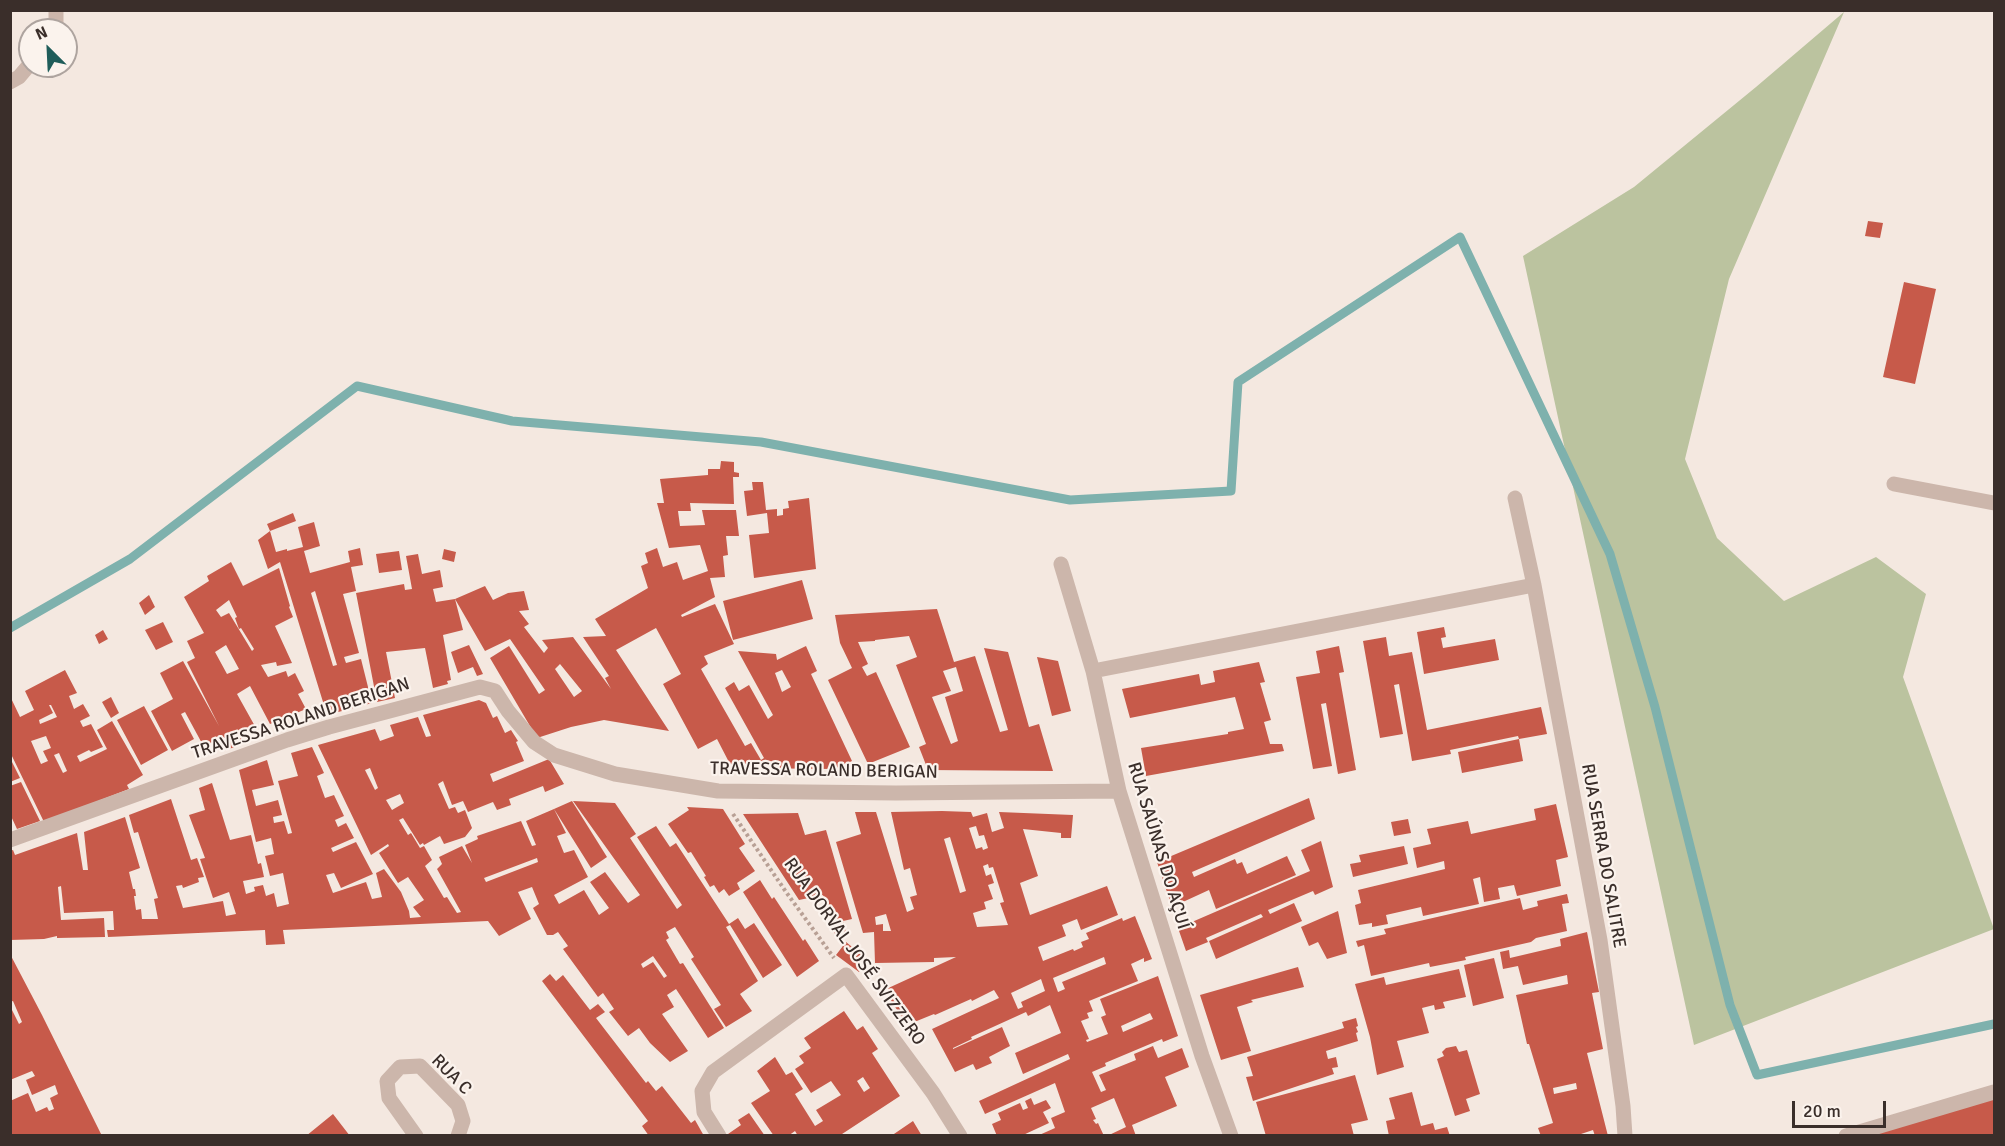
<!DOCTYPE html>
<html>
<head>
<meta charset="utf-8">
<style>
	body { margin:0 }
	#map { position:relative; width:2005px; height:1146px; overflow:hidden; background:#f4e8e0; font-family:Signika,sans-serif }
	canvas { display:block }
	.frame { position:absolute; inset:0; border:12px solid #3a2e2a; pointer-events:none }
	.north { position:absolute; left:18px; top:18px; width:60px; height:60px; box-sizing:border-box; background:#fbf3ed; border:2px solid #aea49f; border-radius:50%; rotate:336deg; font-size:16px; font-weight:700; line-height:24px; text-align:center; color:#3a2e2a }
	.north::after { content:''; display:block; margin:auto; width:21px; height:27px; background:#1f5d5a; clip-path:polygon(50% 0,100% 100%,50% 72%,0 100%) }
	.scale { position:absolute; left:1792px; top:1101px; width:94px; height:27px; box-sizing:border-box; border:3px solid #3a2e2a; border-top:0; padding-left:8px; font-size:18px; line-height:21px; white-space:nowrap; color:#3a2e2a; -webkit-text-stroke:4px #fbf3ed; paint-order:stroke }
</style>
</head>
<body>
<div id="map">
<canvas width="2005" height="1146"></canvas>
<div class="frame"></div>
<div class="north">N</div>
<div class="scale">20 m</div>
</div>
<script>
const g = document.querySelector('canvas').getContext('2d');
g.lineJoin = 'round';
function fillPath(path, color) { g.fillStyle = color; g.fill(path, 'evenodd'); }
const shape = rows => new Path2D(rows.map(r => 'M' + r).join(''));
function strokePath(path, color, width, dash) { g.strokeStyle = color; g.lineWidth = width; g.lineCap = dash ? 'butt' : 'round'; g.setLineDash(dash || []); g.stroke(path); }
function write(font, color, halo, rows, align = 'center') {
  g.font = font + ' Signika,sans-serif'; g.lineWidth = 4.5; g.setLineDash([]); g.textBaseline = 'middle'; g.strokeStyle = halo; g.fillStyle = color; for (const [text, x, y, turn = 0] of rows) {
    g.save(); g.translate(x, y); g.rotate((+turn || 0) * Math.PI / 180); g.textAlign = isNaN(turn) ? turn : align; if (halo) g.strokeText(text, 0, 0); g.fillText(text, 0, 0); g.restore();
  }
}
fillPath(shape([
	[1844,12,1729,279,1685,459,1717,538,1784,601,1876,557,1926,594,1903,677,1994,929,1694,1045,1523,256,1634,187,1756,87]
]), '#bbc39f');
strokePath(shape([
	[10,628,130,559,357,386,512,421,761,442,1070,500,1231,491,1238,382,1460,237,1610,554,1655,707,1730,1005,1757,1075,1994,1024]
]), '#7eb1ad', 9);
fillPath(shape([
	[1868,221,1883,223,1880,238,1865,236],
	[1904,282,1936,289,1915,384,1883,377],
	[721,461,734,462,734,472,739,473,739,477,733,477,734,504,690,503,691,511,678,511,680,526,705,525,702,510,736,510,739,536,726,536,728,555,723,556,725,577,710,578,715,597,681,615,682,617,715,604,734,644,704,656,708,664,701,669,745,746,751,743,761,760,764,758,725,688,734,682,739,691,749,685,768,719,773,715,738,651,776,654,777,660,806,646,817,671,811,674,852,761,834,769,732,768,717,739,698,749,663,684,681,674,656,628,616,650,669,731,604,720,571,727,537,738,490,658,509,646,539,694,545,690,510,639,485,651,455,599,463,630,443,635,451,680,447,681,448,684,433,688,425,648,386,652,395,698,377,702,356,593,404,584,405,590,412,589,406,556,418,554,422,574,440,570,443,587,433,589,436,602,455,599,485,586,493,600,508,593,524,591,529,610,519,611,529,624,524,627,544,653,548,648,542,640,573,637,611,689,605,678,609,676,583,637,606,636,595,619,648,588,641,566,648,563,645,553,657,548,663,567,677,562,683,580,708,571,700,545,669,548,657,503,664,503,660,479,708,475,708,469,720,469],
	[560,664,582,691,574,697,555,669],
	[782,670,791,687,782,692,775,673],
	[752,482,763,482,766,510,777,509,777,516,783,515,783,509,789,508,788,501,809,498,816,569,754,578,749,535,769,533,767,513,747,516,744,491,753,490],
	[293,513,296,521,270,531,276,552,287,549,287,551,303,547,298,527,314,522,320,546,304,551,310,573,350,562,348,551,360,548,363,565,351,567,356,591,343,594,359,653,344,657,346,663,361,659,372,703,327,715,280,562,268,569,258,540,270,531,267,524],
	[315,591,337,665,333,666,311,593],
	[444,549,456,552,454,562,442,559],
	[399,551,402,570,379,573,376,554],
	[231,562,243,586,279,568,290,606,289,607,293,617,275,626,292,663,277,666,276,662,261,665,268,677,286,671,288,677,295,673,304,691,298,694,306,709,270,724,250,686,237,694,261,737,229,749,222,737,204,747,185,712,181,714,194,739,172,751,151,711,173,699,160,673,183,661,219,726,187,662,195,658,187,641,204,633,184,597,209,581,207,576],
	[229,600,237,617,235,618,239,629,241,628,254,649,252,651,229,613,221,617,216,610],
	[226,645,239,669,227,674,215,652],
	[802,580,813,619,733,640,723,601],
	[149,595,155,607,145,615,139,603],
	[937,609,954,662,975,656,1000,732,1008,730,984,648,1008,652,1029,727,1039,724,1053,771,928,770,919,747,926,744,896,665,917,657,909,636,875,640,875,641,858,642,868,664,862,667,867,676,876,672,910,747,868,764,828,680,852,668,840,643,835,615],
	[956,667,963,691,945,697,958,741,951,744,932,697,951,691,943,671],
	[163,622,173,642,156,650,145,630],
	[1444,627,1446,637,1441,638,1443,648,1495,639,1499,660,1424,674,1417,632],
	[103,630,108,639,99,644,95,635],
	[1386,637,1389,656,1412,652,1427,730,1541,707,1547,734,1519,739,1523,761,1462,773,1458,752,1519,739,1518,736,1450,750,1451,754,1412,761,1399,684,1394,685,1403,734,1380,738,1363,641],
	[469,645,483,674,477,676,473,667,458,673,451,652],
	[1339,646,1344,672,1339,673,1356,770,1338,774,1326,703,1321,704,1332,766,1313,769,1296,677,1320,673,1316,651],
	[1037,657,1058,661,1071,711,1052,716],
	[1259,662,1265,682,1260,683,1271,720,1264,722,1270,744,1282,744,1284,751,1146,776,1141,748,1228,734,1228,732,1244,729,1235,697,1130,718,1122,689,1199,674,1201,685,1215,682,1213,671],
	[65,670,77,693,69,696,74,709,83,704,90,716,80,721,83,727,91,724,103,747,91,752,89,750,77,756,80,762,107,749,97,730,112,721,143,775,127,785,129,789,44,822,10,752,10,696,20,717,34,710,25,691],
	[49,705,51,705,57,717,40,724,39,720,53,713],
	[46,736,51,748,43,751,48,761,41,764,31,741],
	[59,753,67,771,63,773,54,755],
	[111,697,119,713,111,718,102,702],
	[479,700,486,703,493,718,497,716,505,733,511,730,518,741,516,742,524,761,490,774,493,782,549,759,564,784,545,792,543,786,509,799,511,805,497,810,493,802,468,812,463,801,452,805,443,781,438,784,449,809,455,807,458,813,465,810,472,828,465,837,444,844,440,836,424,845,423,843,420,845,403,818,399,820,408,835,411,833,420,848,424,846,432,860,425,866,444,898,447,897,457,913,461,912,437,869,442,864,439,857,462,846,472,863,465,845,478,839,477,836,521,821,532,846,536,845,526,821,554,809,566,833,557,836,564,853,574,850,588,877,554,895,559,904,584,890,599,915,609,908,590,882,605,872,628,903,640,895,573,801,615,803,636,834,630,838,677,909,682,905,637,837,656,826,670,847,676,843,729,924,738,918,745,929,754,923,782,965,763,978,730,925,726,927,758,981,740,994,752,1011,726,1027,714,1009,721,1005,691,959,694,957,675,927,666,932,669,938,666,940,680,964,683,963,724,1028,708,1038,676,989,667,995,674,1007,662,1014,688,1051,670,1062,650,1043,639,1028,628,1036,609,1012,614,1009,603,993,598,997,563,949,568,946,558,932,553,935,547,935,533,908,539,904,532,887,518,892,531,919,499,936,488,921,283,930,285,944,266,945,265,930,108,937,107,930,114,930,113,911,64,913,61,886,58,887,61,920,104,918,105,937,57,938,57,936,44,939,10,940,10,851,13,850,15,855,77,833,83,870,88,870,84,832,125,817,140,868,129,872,133,889,135,889,136,896,134,896,136,910,141,909,142,919,158,919,154,899,158,898,138,832,134,833,129,815,171,799,191,860,197,858,204,877,198,878,199,882,183,888,182,885,176,886,183,908,223,901,226,916,236,914,229,892,213,898,200,859,205,858,189,815,205,810,199,788,212,783,230,840,251,835,258,864,261,863,264,877,243,881,246,894,255,891,254,887,263,885,266,896,274,893,277,907,289,904,283,873,270,876,265,856,274,854,271,838,256,842,239,770,267,760,274,785,252,790,256,806,278,800,282,815,273,817,274,823,284,821,288,834,292,833,278,781,298,776,291,753,312,747,324,773,317,776,325,798,334,795,344,816,335,820,338,827,346,823,354,838,331,848,333,852,356,842,373,874,341,888,334,873,326,875,333,893,366,882,372,899,382,897,376,873,384,869,401,892,409,911,410,918,421,917,413,907,424,900,408,877,398,883,379,853,389,846,388,844,371,855,318,745,375,729,380,741,394,736,390,725,418,717,426,737,431,736,423,715],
	[370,768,378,788,375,790,365,770],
	[400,794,404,803,392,810,386,800],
	[537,858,538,862,486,882,484,878],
	[653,956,667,976,664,978,653,962,643,968,641,964],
	[144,706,168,750,141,765,117,720],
	[10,758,20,778,10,782],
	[21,782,40,821,17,829,10,814,10,786],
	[1309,798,1315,819,1192,872,1194,877,1235,859,1237,864,1242,862,1247,874,1287,856,1296,875,1216,909,1209,890,1172,907,1157,862],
	[572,801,607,857,591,868,554,809],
	[1556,804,1568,857,1556,860,1561,886,1517,896,1514,885,1498,888,1500,899,1484,902,1480,877,1473,879,1479,904,1423,916,1421,907,1386,915,1388,924,1372,927,1372,923,1359,925,1355,905,1361,903,1358,890,1445,869,1444,861,1417,868,1413,848,1431,844,1427,829,1468,821,1471,834,1536,820,1534,809],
	[687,807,723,809,745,844,739,848,755,871,737,883,740,889,729,896,724,889,719,893,714,885,710,887,704,877,706,876,691,852,688,853,668,824,689,810],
	[942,811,971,812,973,817,987,813,992,832,1004,828,999,812,1073,815,1071,838,1061,838,1061,833,1023,829,1038,876,1020,883,1030,915,1107,886,1118,915,1081,930,1077,919,1062,925,1066,936,1038,947,1043,961,1073,949,1074,951,1083,947,1081,942,1089,939,1086,933,1122,918,1123,921,1135,916,1152,959,1144,962,1144,958,1131,964,1138,981,1089,1001,1093,1011,1087,1013,1089,1018,1081,1021,1089,1039,1086,1040,1087,1042,1108,1034,1101,1017,1106,1015,1100,999,1158,976,1178,1036,1163,1042,1162,1039,1105,1063,1106,1066,1092,1072,1101,1092,1106,1090,1099,1075,1136,1060,1134,1054,1153,1046,1158,1058,1182,1048,1189,1067,1165,1077,1177,1106,1132,1125,1136,1136,1107,1136,1126,1127,1114,1098,1091,1108,1096,1119,1093,1120,1096,1124,1098,1123,1104,1136,1037,1136,1055,1128,1051,1118,1065,1112,1055,1083,985,1114,979,1101,1070,1059,1068,1054,1023,1074,1015,1053,1061,1033,1050,1005,1028,1016,1026,1012,971,1037,972,1039,953,1048,953,1049,1002,1027,1010,1046,989,1057,992,1063,976,1070,973,1064,955,1072,932,1029,999,998,994,990,972,1001,971,999,935,1015,934,1014,907,1025,884,990,956,957,934,958,934,962,875,963,874,932,863,933,836,842,861,834,855,812,876,812,907,912,914,909,910,897,917,895,910,868,904,870,891,812],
	[976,826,979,836,984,835,988,848,983,850,982,847,976,849,969,828],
	[950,837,966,891,960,893,944,839],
	[988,864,989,868,993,867,1004,902,1000,903,1008,925,977,927,973,913,986,909,984,902,993,899,988,885,994,883,991,874,986,876,983,866],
	[886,914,891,931,883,931,883,924,876,925,875,917],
	[1104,957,1106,964,1062,982,1065,989,1058,992,1053,978],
	[1041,979,1045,991,1021,1002,1023,1007,1018,1009,1011,993],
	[1150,1013,1153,1019,1123,1032,1121,1026],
	[798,813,805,835,826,830,852,919,843,921,846,932,835,934,823,895,799,900,743,814],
	[1408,819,1411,833,1394,836,1391,822],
	[1321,841,1333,887,1315,895,1313,891,1268,910,1270,914,1294,903,1302,921,1216,959,1209,941,1263,917,1261,914,1206,938,1208,942,1186,951,1178,928,1310,871,1301,850],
	[1404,846,1408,864,1353,877,1350,864,1361,862,1359,855],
	[760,880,772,899,774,897,803,941,805,939,819,961,797,977,743,892],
	[1567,894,1569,903,1562,904,1567,931,1536,938,1531,942,1465,957,1466,960,1430,967,1429,963,1371,976,1364,945,1358,947,1356,941,1386,934,1384,929,1389,928,1520,898,1523,910,1538,906,1537,901],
	[1338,911,1347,953,1327,959,1318,942,1309,946,1301,927],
	[1587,932,1599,992,1592,993,1603,1049,1587,1053,1608,1136,1595,1136,1593,1130,1575,1136,1541,1136,1538,1128,1553,1123,1529,1044,1527,1044,1516,995,1568,984,1567,975,1523,985,1518,966,1503,969,1500,952,1509,950,1510,958,1561,946,1560,939],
	[1576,1083,1577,1089,1554,1094,1553,1088],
	[846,942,868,960,859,972,836,955],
	[10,954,42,1015,102,1136,10,1136,10,1101,28,1093,36,1112,47,1107,49,1111,54,1109,50,1098,58,1094,55,1085,32,1095,26,1080,35,1076,32,1071,10,1080,10,1006,19,1024,22,1022,13,1001,10,1002],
	[1494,958,1504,998,1473,1006,1464,965],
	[1298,967,1304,987,1251,1000,1253,1002,1237,1007,1251,1051,1221,1060,1200,995],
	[1459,969,1466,997,1443,1002,1445,1008,1435,1010,1434,1005,1422,1008,1429,1033,1397,1041,1404,1067,1377,1075,1370,1037,1355,984,1384,977,1386,985],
	[550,974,556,981,563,975,590,1010,598,1004,605,1012,596,1018,646,1083,648,1081,656,1091,662,1086,691,1123,695,1120,704,1136,649,1136,642,1126,648,1121,542,981],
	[844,1011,857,1030,863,1026,878,1049,872,1053,900,1096,839,1136,798,1136,795,1131,788,1136,774,1136,751,1103,770,1091,757,1071,775,1057,786,1075,792,1072,803,1089,795,1094,815,1126,823,1121,816,1110,841,1095,831,1081,811,1093,795,1069,804,1063,799,1056,811,1048,804,1038],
	[863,1077,870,1088,864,1092,857,1081],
	[1356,1018,1358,1026,1356,1027,1358,1032,1356,1033,1358,1041,1326,1051,1328,1059,1336,1057,1338,1067,1332,1068,1334,1074,1253,1101,1246,1077,1253,1076,1247,1057,1344,1028,1342,1022],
	[1456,1046,1459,1052,1467,1050,1480,1094,1466,1099,1470,1111,1455,1116,1437,1059,1444,1056,1442,1052,1446,1048],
	[1355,1075,1368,1120,1351,1124,1354,1136,1266,1136,1256,1102],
	[1412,1092,1421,1126,1433,1123,1435,1130,1447,1127,1450,1136,1389,1136,1386,1121,1395,1119,1389,1098],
	[1993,1095,1994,1134,1991,1136,1863,1136],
	[1031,1098,1034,1105,1046,1100,1051,1108,1043,1112,1049,1123,1021,1136,997,1136,992,1124,1001,1120,998,1113,1020,1103,1023,1110,1028,1108,1025,1101],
	[749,1113,765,1136,729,1136,728,1134,741,1125,738,1120],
	[333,1114,350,1136,306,1136],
	[913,1121,922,1136,891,1136]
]), '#c75a4a');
strokePath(shape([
	[733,814,786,892,834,958]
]), '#b8a095', 4, [3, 3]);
strokePath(shape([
	[56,10,56,30],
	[10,82,19,77,30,64],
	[1894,484,1994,503],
	[1515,498,1534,585,1600,940,1623,1106,1625,1136],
	[1061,564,1093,671,1119,791,1202,1056,1231,1136],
	[1093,671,1534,585],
	[10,840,287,740,329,727,480,687,495,691,508,711,534,742,554,755,615,774,718,791,896,793,1119,791],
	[416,1136,389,1098,387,1081,400,1067,420,1066,458,1105,463,1121,458,1136],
	[719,1136,704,1112,702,1091,713,1072,846,975,933,1093,960,1136],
	[1846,1136,1994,1092]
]), '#ccb6ab', 15);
write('18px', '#3a2e2a', '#fbf3ed', [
	["TRAVESSA ROLAND BERIGAN",301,719,-18],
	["TRAVESSA ROLAND BERIGAN",824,771,1],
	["RUA SAÚNAS DO AÇUÍ",1158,846,73],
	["RUA SERRA DO SALITRE",1603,856,80],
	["RUA DORVAL JOSÉ SVIZZERO",854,952,54],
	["RUA C",451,1075,45]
]);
</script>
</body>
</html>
